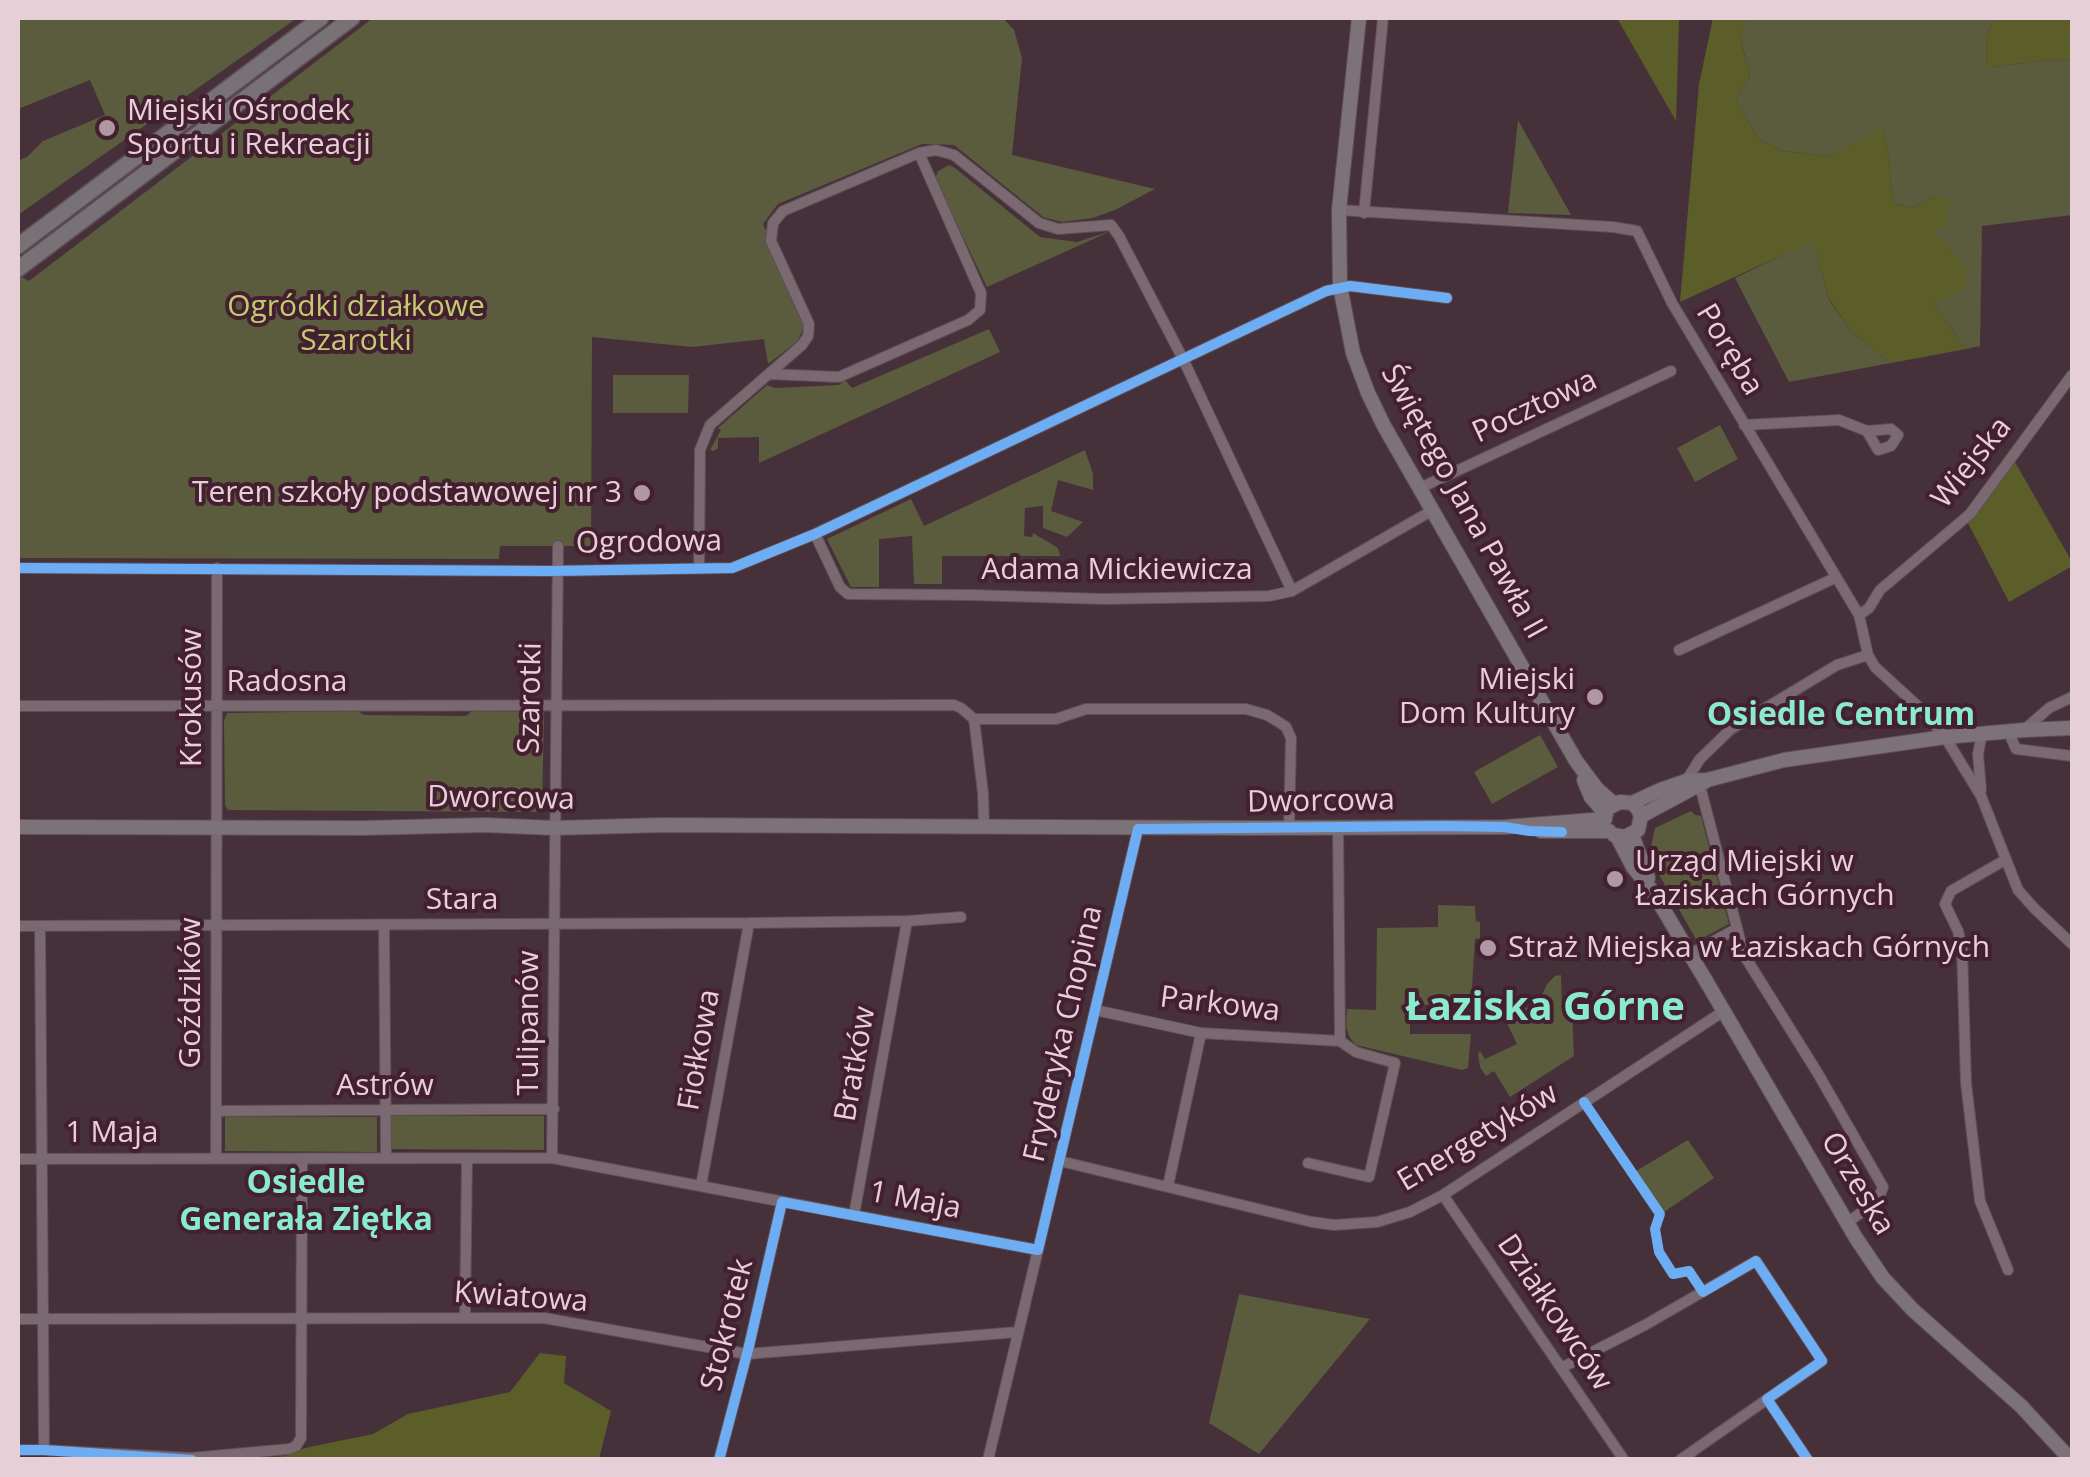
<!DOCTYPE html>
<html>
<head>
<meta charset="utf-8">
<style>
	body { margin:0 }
	#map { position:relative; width:2090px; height:1477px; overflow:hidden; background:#46313a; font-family:"Open Sans",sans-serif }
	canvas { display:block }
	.frame { position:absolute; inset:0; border:20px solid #e7cfd8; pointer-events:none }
</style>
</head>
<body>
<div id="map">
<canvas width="2090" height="1477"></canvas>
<div class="frame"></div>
</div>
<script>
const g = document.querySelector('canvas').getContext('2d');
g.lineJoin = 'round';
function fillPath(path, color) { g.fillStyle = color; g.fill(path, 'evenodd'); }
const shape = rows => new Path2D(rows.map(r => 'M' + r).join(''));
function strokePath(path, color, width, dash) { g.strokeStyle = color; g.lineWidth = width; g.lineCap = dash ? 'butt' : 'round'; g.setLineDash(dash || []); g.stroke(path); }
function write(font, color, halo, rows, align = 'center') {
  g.font = font + ' "Open Sans",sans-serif'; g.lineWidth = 8; g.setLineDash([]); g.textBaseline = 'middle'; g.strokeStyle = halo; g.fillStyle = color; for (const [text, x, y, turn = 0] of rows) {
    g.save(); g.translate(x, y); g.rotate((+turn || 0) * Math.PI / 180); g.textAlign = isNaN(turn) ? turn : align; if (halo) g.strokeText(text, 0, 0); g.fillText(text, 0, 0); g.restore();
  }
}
fillPath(shape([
	[18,18,297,18,18,215,18,161,27,157,43,141,105,115,90,80,18,109],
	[373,18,1003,18,1014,30,1022,58,1012,155,1155,189,1115,210,1093,218,1062,222,1043,217,954,145,922,144,778,204,763,224,806,327,803,328,798,341,768,364,764,339,692,347,592,337,591,546,500,546,499,559,18,558,18,275,29,281],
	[1747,18,1994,18,1986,38,1987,68,2053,59,2072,61,2072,215,1982,226,1980,346,1966,349,1934,303,1954,252,1932,233,1935,195,1913,208,1893,203,1889,159,1883,129,1828,156,1784,151,1759,140,1736,99,1750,77,1740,35],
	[1518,120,1571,215,1508,213],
	[949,165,955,168,1040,237,1077,242,1111,231,987,287,935,179,938,171],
	[1813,240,1829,300,1853,333,1891,363,1789,382,1735,278],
	[989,329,1000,352,759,463,759,437,718,438,718,448,714,451,710,450,721,430,718,428,767,385,775,388,839,385,845,380,852,388],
	[613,375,689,375,688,413,613,413],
	[1720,425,1738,459,1695,482,1677,448],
	[1085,450,1093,474,1093,490,1058,480,1051,511,1083,522,1067,537,1043,528,1043,506,1025,508,1024,536,1032,537,1033,533,1058,548,1060,556,942,556,942,584,914,584,912,536,879,539,879,587,851,587,827,539,911,499,924,526],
	[357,711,364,715,466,716,472,711,544,712,542,812,228,810,225,805,224,721,227,713],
	[1540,735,1558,767,1492,804,1474,772],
	[1691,811,1695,815,1701,816,1729,924,1697,941,1649,857,1655,828],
	[1438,905,1475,906,1476,921,1480,922,1480,938,1475,939,1471,1004,1410,1005,1410,1034,1471,1034,1468,1068,1462,1070,1356,1045,1350,1038,1346,1027,1347,1009,1376,1010,1377,928,1438,927],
	[1561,975,1562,1009,1572,1009,1574,1056,1510,1097,1494,1071,1486,1076,1480,1067,1478,1054,1480,1051,1485,1059,1517,1044,1504,1017,1504,1007,1536,1008,1547,984,1555,976],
	[391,1116,544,1116,544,1150,391,1149],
	[225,1117,377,1117,377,1152,225,1151],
	[1688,1140,1714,1178,1664,1212,1636,1171],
	[1239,1294,1370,1319,1259,1454,1209,1423]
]), '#5b5b3d');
fillPath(shape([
	[1617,18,1679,18,1676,121],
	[1713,18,1747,18,1740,36,1750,77,1736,99,1759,140,1784,151,1828,156,1883,128,1889,159,1893,203,1913,208,1935,195,1950,199,1945,225,1933,233,1954,252,1968,270,1963,291,1934,303,1966,349,1891,363,1853,333,1829,299,1813,241,1680,302,1699,84],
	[1994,18,2072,18,2072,61,2053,59,1987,68,1986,38],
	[2015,462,2072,562,2072,566,2009,602,1968,523],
	[540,1353,566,1356,564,1383,611,1411,599,1459,255,1459,285,1456,305,1448,373,1434,408,1414,510,1392]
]), '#5c5e2a');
const street = shape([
	[1339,210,1613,227,1637,231,1672,303,1859,615,1868,655,1875,667,1922,710,1945,737,1981,796,2018,890,2035,909,2072,944],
	[1364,213,1383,18],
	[769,374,839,377,968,320,980,310,981,293,919,153],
	[1744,425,1839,420,1867,431,1878,450,1891,446,1898,435,1891,429,1867,431],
	[1420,488,1671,371],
	[815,534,840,587,848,594,972,595,1104,599,1269,596,1292,591,1433,510],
	[18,568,550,571,732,568,815,534,1326,291,1350,286,1447,298],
	[699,569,700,450,710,425,802,345,808,336,809,324,771,241,773,223,783,211,919,153,936,150,954,155,1039,223,1058,229,1111,225,1119,236,1183,359,1292,591],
	[1859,615,1869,608,1880,590,1970,514,2072,375],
	[1679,650,1835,578],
	[18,706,954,705,961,708,974,719,1056,719,1086,709,1246,709,1267,715,1280,723,1286,727,1291,738,1289,826],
	[974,719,983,793,984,826],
	[2025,729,2049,708,2072,697],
	[2008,731,2016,749,2072,756],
	[1686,781,1700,759,1731,729,1837,665,1868,655],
	[1700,786,1744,955,1817,1072,1883,1187,1878,1200,1847,1223],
	[1981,790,1978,754,1982,733],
	[1338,826,1340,1041],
	[2005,860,1951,891,1945,904,1958,931,1962,948,1966,1083,1980,1201,2008,1270],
	[18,926,749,923,907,921,961,917],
	[40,926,44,1450],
	[384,926,386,1158],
	[1690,954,1736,929],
	[1095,1010,1201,1033,1340,1041,1356,1052,1395,1063,1369,1177,1308,1163],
	[216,1111,554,1109],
	[216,1158,217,568],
	[552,1158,558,546],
	[18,1159,552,1158,1038,1250],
	[1060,1161,1312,1222,1334,1225,1377,1222,1410,1212,1443,1195,1724,1011],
	[701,1186,749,923],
	[1168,1186,1201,1033],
	[1443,1195,1624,1460],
	[854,1215,907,921],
	[465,1317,467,1158],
	[18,1319,544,1318,747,1354,1018,1332],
	[1561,1368,1645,1325,1756,1261,1822,1361,1680,1460],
	[1767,1399,1808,1460],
	[18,1450,44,1450,191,1458,289,1449,296,1446,301,1438,302,1159],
	[719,1460,749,1346,782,1202],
	[988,1460,1138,829]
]);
const secondary = shape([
	[1359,18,1339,210,1340,286,1353,353,1368,393,1384,426,1576,761,1597,789,1614,804],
	[1584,780,1591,797,1606,814],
	[1610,807,1620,802,1632,803,1660,790,1686,781,1707,780,1784,760,1945,737,2024,730,2072,728],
	[1641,816,1706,781],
	[18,827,364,828,485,825,555,828,663,825,1251,828,1505,827,1605,819],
	[1541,831,1609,831],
	[1614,835,1625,837,1638,830,1641,816,1638,809,1632,803],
	[1632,835,1648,878],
	[1617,836,1633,867,1653,892,1709,986,1856,1238,1883,1278,1913,1310,2021,1406,2071,1460]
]);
const primary = shape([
	[18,246,321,18],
	[18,269,352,18]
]);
strokePath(street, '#604e56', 12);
strokePath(secondary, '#604e56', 16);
strokePath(primary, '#604e56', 18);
strokePath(street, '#7a6970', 10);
strokePath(secondary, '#7d7277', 14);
strokePath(primary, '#787276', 15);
strokePath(shape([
	[18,568,550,571,732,568,815,534,1326,291,1350,286,1447,298],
	[1584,1102,1660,1214,1655,1229,1659,1252,1673,1274,1689,1271,1703,1292,1756,1261,1822,1361,1767,1399,1808,1460],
	[18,1450,44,1450,192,1460],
	[719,1460,749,1346,782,1202,1038,1250,1138,829,1442,826,1505,827,1529,831,1562,832]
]), '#6dadf4', 10);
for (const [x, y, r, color] of [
	[107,128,10,"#af98a1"],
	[642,493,10,"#af98a1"],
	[1595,697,10,"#af98a1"],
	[1615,879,10,"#af98a1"],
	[1488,948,10,"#af98a1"]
]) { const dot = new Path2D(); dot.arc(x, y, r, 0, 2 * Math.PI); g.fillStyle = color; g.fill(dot); strokePath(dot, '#431f2f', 4); }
write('30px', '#e7cfd8', '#431f2f', [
	["Miejski Ośrodek",127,111],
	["Sportu i Rekreacji",127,145],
	["Teren szkoły podstawowej nr 3",622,493,"right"],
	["Miejski",1575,680,"right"],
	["Dom Kultury",1575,714,"right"],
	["Urząd Miejski w",1635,862],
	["Łaziskach Górnych",1635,896],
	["Straż Miejska w Łaziskach Górnych",1508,948]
], 'left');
write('30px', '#c2cb70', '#431f2f', [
	["Ogródki działkowe",356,307],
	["Szarotki",356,341]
]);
write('30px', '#e7cfd8', '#431f2f', [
	["Poręba",1729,350,59],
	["Pocztowa",1535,407,-25],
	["Wiejska",1972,463,-51],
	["Świętego Jana Pawła II",1463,502,61],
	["Ogrodowa",649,543,-1],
	["Adama Mickiewicza",1117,570],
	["Radosna",287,682],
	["Krokusów",192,698,-90],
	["Szarotki",531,698,-89],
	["Dworcowa",501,799,1],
	["Dworcowa",1321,802,-1],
	["Stara",462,900],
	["Goździków",191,993,-90],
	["Parkowa",1220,1005,7],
	["Tulipanów",529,1023,-90],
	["Fryderyka Chopina",1064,1034,-77],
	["Fiołkowa",700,1050,-80],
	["Bratków",856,1064,-80],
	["Astrów",385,1086],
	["1 Maja",112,1133],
	["Energetyków",1478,1138,-31],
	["Orzeska",1857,1184,59],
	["1 Maja",915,1201,11],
	["Kwiatowa",521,1298,4],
	["Działkowców",1554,1313,56],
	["Stokrotek",728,1325,-76]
]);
write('bold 32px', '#8aeace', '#431f2f', [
	["Osiedle Centrum",1841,716],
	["Osiedle",306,1184],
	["Generała Ziętka",306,1221]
]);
write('bold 40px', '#8aeace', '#431f2f', [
	["Łaziska Górne",1545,1009]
]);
</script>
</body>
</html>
